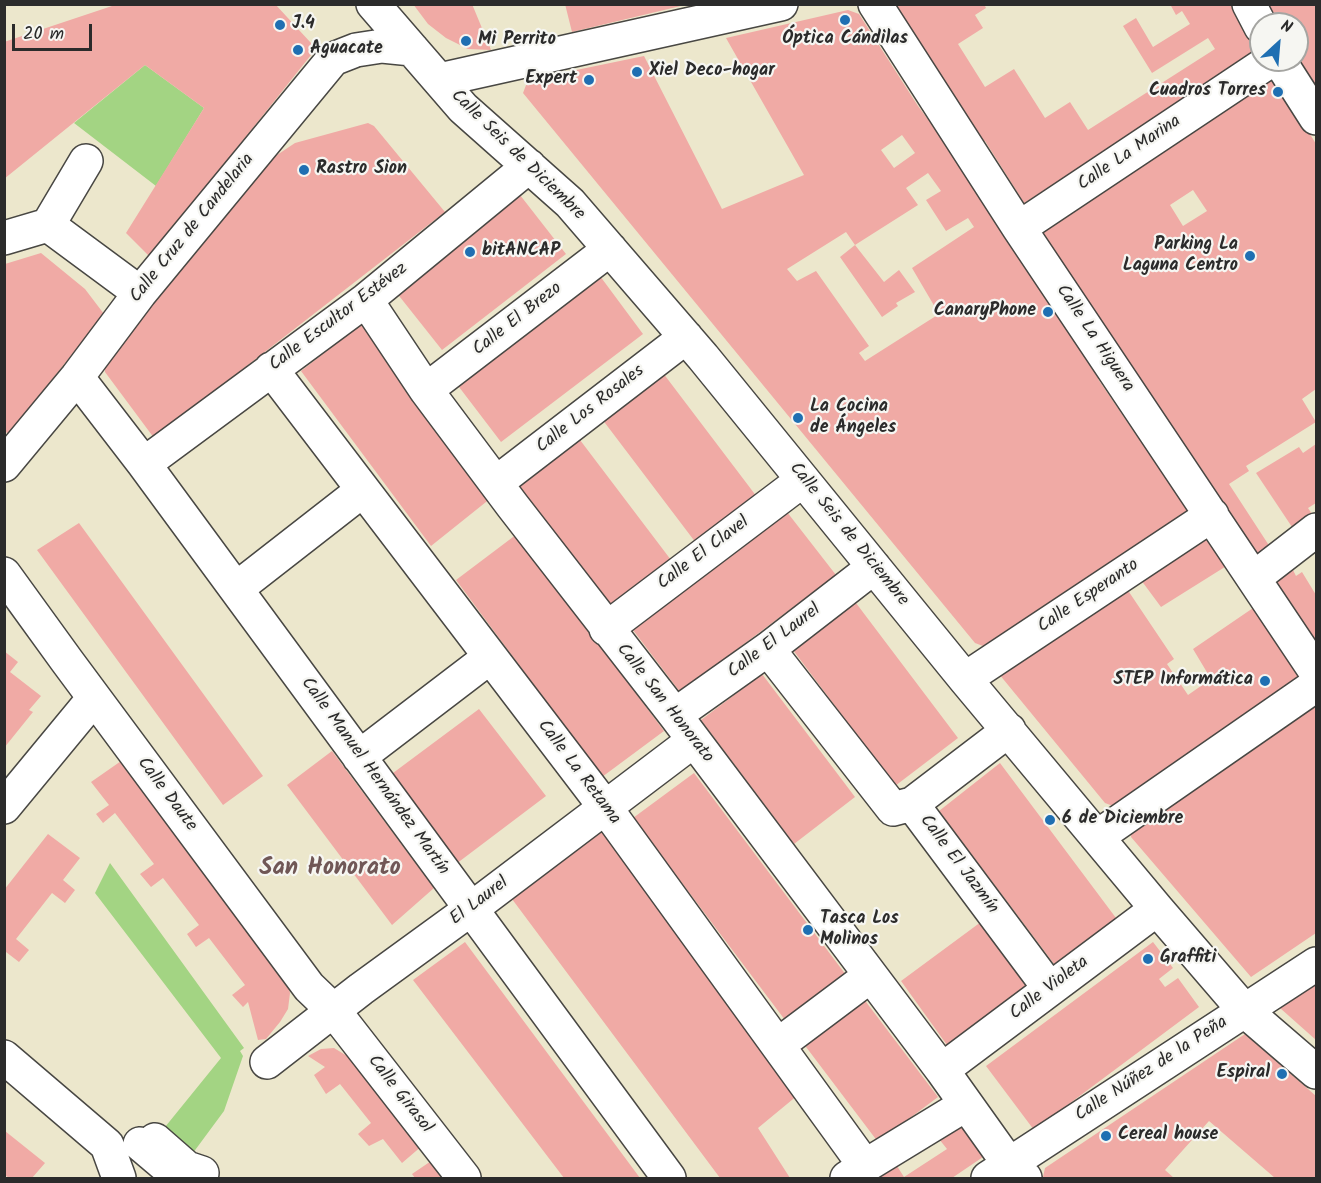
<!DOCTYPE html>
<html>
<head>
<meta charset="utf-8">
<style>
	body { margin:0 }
	#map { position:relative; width:1321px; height:1183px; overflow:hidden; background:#ece7cc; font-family:Kalam,sans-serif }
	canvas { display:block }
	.frame { position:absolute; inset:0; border:6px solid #2b2b2b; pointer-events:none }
	.north { position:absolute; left:1249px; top:12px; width:60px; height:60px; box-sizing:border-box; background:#f6f6f2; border:2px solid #a5a5a2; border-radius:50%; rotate:26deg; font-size:16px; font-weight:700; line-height:24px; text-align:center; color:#2b2b2b }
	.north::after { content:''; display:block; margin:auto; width:21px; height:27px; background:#1f6fb2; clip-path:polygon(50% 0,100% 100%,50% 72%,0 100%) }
	.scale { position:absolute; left:12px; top:24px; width:80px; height:27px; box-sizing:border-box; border:3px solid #2b2b2b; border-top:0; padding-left:8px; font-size:18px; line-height:21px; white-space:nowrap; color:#2b2b2b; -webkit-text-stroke:4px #f6f6f2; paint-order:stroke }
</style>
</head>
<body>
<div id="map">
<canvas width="1321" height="1183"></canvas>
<div class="frame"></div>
<div class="north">N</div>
<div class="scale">20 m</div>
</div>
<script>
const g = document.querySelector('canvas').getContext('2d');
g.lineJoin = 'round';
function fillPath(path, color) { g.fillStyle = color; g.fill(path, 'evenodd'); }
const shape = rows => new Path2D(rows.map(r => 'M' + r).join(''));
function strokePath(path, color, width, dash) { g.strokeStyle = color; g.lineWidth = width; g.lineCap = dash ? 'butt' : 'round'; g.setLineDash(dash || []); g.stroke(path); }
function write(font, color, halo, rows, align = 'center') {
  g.font = font + ' Kalam,sans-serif'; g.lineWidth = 4.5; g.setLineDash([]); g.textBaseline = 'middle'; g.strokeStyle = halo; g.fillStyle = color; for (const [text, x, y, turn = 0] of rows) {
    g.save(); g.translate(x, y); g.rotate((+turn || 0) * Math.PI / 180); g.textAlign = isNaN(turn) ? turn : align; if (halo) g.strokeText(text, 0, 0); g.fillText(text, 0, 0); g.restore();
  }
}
fillPath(shape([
	[145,65,204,108,156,186,74,123],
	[110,863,244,1048,240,1051,243,1056,224,1111,190,1157,161,1132,221,1058,95,893]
]), '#a3d483');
fillPath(shape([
	[118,4,275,4,311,43,311,55,150,257,126,233,204,108,145,65,4,179,4,42],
	[413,4,472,4,491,50,468,49,446,38,428,24],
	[565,4,685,4,685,5,572,32],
	[891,4,984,4,986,8,975,15,983,28,958,44,985,87,1014,69,1045,118,1070,102,1088,130,1215,49,1208,38,1152,73,1123,26,1136,18,1153,47,1190,24,1182,11,1176,15,1170,4,1234,4,1261,48,1261,54,1024,203,985,141,980,144],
	[1265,4,1316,4,1316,87,1297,56,1297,24,1277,24],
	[848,10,859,14,918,106,969,174,1104,375,1098,379,1141,442,1145,439,1190,506,1187,514,983,646,975,643,523,93,528,80,644,56,722,209,804,175,726,38],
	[902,135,915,153,894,168,881,150],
	[928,173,941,191,926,200,946,231,968,218,974,227,912,268,939,314,865,361,859,353,869,346,816,271,797,281,787,269,846,232,855,245,918,205,906,188],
	[1268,77,1277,79,1316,144,1316,389,1302,399,1316,422,1246,466,1249,471,1229,484,1270,547,1253,557,1032,229],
	[1193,190,1207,211,1183,226,1170,205],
	[368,123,374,126,445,212,154,438,105,372,105,363,268,161,295,143],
	[520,195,566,254,442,350,396,292],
	[855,245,884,282,899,270,915,292,896,303,898,306,882,317,840,257],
	[41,253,85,289,104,314,8,435,5,430,5,264],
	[597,272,643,334,501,442,456,383],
	[361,324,491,498,431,546,301,371],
	[663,373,757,497,696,543,602,419],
	[577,436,671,560,609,607,515,483],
	[1316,444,1316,503,1308,508,1316,520,1296,533,1256,473,1299,447,1303,453],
	[787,512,836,575,680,692,633,630],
	[79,523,263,776,223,805,37,550],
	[517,534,664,731,602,777,456,580],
	[1202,539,1214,542,1228,565,1161,607,1141,580],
	[1293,570,1296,576,1302,572,1316,595,1316,652,1272,584],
	[1127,589,1174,659,1167,664,1188,695,1211,679,1193,649,1256,606,1300,671,1298,682,1113,806,1105,803,999,674],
	[856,603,958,738,895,786,793,650],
	[4,651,18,662,10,672,41,696,29,710,33,712,4,748],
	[762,674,855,797,794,844,701,720],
	[1316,704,1316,933,1251,977,1131,837,1132,827],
	[479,709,546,796,456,864,389,776],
	[332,751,434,888,392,925,287,785],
	[124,759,285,972,290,993,288,1009,280,1022,266,1039,258,1040,248,1002,243,1007,232,995,245,985,209,938,196,947,187,934,199,925,163,878,151,887,140,874,154,864,115,813,103,823,96,814,109,805,91,782],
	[1000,763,1116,918,1054,964,939,811],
	[694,773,849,979,788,1024,633,818],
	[598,830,613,834,804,1090,758,1128,790,1178,720,1178,512,899],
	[48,834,80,858,63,880,75,890,65,903,52,893,16,939,29,950,19,962,6,952,4,954,4,890],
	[985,919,1031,983,947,1045,901,981],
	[465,942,640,1178,564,1178,413,980],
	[1153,942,1173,968,1159,979,1165,987,1178,978,1199,1007,1034,1130,986,1066],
	[1316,983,1316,1040,1280,1008],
	[860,994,938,1097,878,1142,800,1039],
	[1245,1034,1316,1096,1316,1178,1275,1178,1209,1121,1165,1170,1174,1178,1045,1178,1043,1177,1045,1168],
	[334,1048,357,1062,423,1145,402,1163,383,1139,369,1146,358,1134,371,1123,340,1084,326,1094,314,1075,325,1067,308,1056,321,1049],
	[960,1124,983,1157,952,1178,879,1178,897,1166,904,1177,947,1149,939,1139],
	[5,1131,45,1163,32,1178,9,1178,5,1175],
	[437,1157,455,1178,415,1178,412,1174]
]), '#f0aaa5');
const minor = shape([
	[373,4,463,108,570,203,703,357,965,679,1157,909,1244,1010,1316,1072],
	[875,4,1019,228,1316,672],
	[1249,4,1261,27],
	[1279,60,1316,118],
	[439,80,781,4],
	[48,225,140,293],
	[1019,228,1271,60],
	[4,238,48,225,86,161],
	[366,300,426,390,512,505,675,715,942,1070,1009,1164,1025,1178],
	[271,369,605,807,865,1166,847,1178],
	[77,377,144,464,669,1178],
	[426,390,610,249],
	[144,464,366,300,529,166],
	[4,465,77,377,140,293,333,59,356,50,382,46,412,49],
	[496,483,686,337],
	[4,574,67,661,309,987,334,1011,464,1178],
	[1254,578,1316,530],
	[236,589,363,490],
	[606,629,803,480],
	[768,649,893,809,912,804,1050,989],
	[965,679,1212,515],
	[675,715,768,649,874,567],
	[359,757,490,657],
	[912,804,1009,730],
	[4,807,94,698],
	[1097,837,1316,685],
	[778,1045,870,976],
	[4,1057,107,1145,119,1178],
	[267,1062,361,989,471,909,693,741],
	[942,1070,1157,909],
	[140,1144,172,1171,176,1166,151,1145,155,1140,187,1168,202,1173],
	[865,1166,965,1105],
	[988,1178,1316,964]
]);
strokePath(minor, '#484743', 36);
strokePath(minor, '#fff', 33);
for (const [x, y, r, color] of [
	[845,20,6,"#1f6fb2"],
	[280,25,6,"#1f6fb2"],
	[466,41,6,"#1f6fb2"],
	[298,50,6,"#1f6fb2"],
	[637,72,6,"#1f6fb2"],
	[589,80,6,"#1f6fb2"],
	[1278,92,6,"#1f6fb2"],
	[304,170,6,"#1f6fb2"],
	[470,252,6,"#1f6fb2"],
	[1250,256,6,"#1f6fb2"],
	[1048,312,6,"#1f6fb2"],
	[798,418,6,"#1f6fb2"],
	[1265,681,6,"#1f6fb2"],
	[1050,820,6,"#1f6fb2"],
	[808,930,6,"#1f6fb2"],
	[1148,959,6,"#1f6fb2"],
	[1282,1074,6,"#1f6fb2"],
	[1106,1136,6,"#1f6fb2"]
]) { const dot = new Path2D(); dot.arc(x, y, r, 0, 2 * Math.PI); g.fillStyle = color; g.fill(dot); strokePath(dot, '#f6f6f2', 2); }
write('bold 18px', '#2b2b2b', '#f6f6f2', [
	["J.4",292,25],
	["Óptica Cándilas",845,40,"center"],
	["Mi Perrito",478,41],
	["Aguacate",310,50],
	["Xiel Deco-hogar",649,72],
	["Expert",577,80,"right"],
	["Cuadros Torres",1266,92,"right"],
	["Rastro Sion",316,170],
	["Parking La",1238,246,"right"],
	["Laguna Centro",1238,267,"right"],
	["bitANCAP",482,252],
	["CanaryPhone",1036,312,"right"],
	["La Cocina",810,408],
	["de Ángeles",810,429],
	["STEP Informática",1253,681,"right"],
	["6 de Diciembre",1062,820],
	["Tasca Los",820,920],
	["Molinos",820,941],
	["Graffiti",1160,959],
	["Espiral",1270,1074,"right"],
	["Cereal house",1118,1136]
], 'left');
write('18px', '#2b2b2b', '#f6f6f2', [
	["Calle La Marina",1130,154,-34],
	["Calle Seis de Diciembre",517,156,44],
	["Calle Cruz de Candelaria",193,229,-51],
	["Calle Escultor Estévez",339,318,-37],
	["Calle El Brezo",518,320,-38],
	["Calle La Higuera",1094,339,56],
	["Calle Los Rosales",591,410,-38],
	["Calle Seis de Diciembre",848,535,51],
	["Calle El Clavel",704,554,-37],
	["Calle Esperanto",1089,597,-34],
	["Calle El Laurel",775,642,-37],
	["Calle San Honorato",664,704,52],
	["Calle La Retama",578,773,53],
	["Calle Manuel Hernández Martín",374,777,54],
	["Calle Daute",166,795,53],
	["Calle El Jazmín",958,865,53],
	["El Laurel",480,902,-37],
	["Calle Violeta",1050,989,-37],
	["Calle Núñez de la Peña",1152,1070,-33],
	["Calle Girasol",399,1095,52]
]);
write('bold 24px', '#705756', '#f6f6f2', [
	["San Honorato",330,870]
]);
</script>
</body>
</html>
